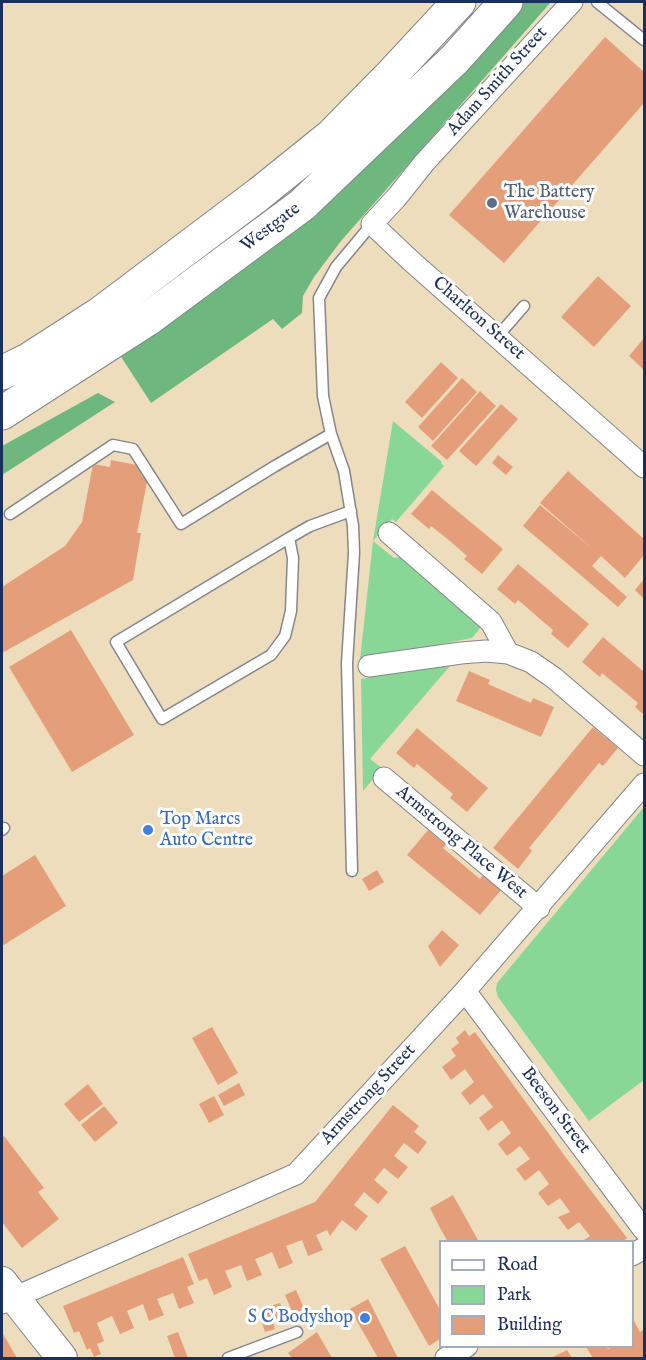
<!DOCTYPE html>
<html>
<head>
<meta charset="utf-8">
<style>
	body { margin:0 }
	#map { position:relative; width:646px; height:1360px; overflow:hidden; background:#eeddbc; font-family:"IM FELL English",serif }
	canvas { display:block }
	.frame { position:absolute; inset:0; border:3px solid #1b2f5e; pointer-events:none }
	.legend { position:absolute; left:439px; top:1240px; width:195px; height:108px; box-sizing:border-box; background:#fff; border:2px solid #a4acbf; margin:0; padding:8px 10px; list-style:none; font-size:18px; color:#1b2f5e }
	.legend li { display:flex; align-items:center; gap:12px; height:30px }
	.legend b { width:30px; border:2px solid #a4acbf }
</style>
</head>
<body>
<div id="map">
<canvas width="646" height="1360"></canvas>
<div class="frame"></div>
<ul class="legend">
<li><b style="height:8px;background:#fff"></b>Road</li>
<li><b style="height:16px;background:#89d796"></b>Park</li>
<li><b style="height:16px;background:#e59e7a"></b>Building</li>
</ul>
</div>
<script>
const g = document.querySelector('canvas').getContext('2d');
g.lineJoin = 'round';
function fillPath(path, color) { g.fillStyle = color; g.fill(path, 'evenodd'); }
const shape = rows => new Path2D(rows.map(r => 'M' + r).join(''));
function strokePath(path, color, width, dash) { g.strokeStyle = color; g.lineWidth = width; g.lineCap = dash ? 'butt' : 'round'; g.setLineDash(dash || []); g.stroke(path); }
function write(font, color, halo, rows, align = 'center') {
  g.font = font + ' "IM FELL English",serif'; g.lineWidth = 6; g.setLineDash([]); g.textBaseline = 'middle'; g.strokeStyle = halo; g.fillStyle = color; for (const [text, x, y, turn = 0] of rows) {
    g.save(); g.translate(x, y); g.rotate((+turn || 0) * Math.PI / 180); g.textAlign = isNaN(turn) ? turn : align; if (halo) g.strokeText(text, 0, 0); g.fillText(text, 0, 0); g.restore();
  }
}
fillPath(shape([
	[393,421,442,462,441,463,444,466,396,522,392,519,373,541,394,558,401,557,482,626,472,638,360,660,373,541],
	[450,666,370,759,382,768,363,791,361,679,407,670],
	[644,807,644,1080,589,1121,498,997,496,990,497,983]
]), '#89d796');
fillPath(shape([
	[516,2,551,2,341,241,314,277,303,296,302,313,282,329,273,319,151,403,118,352],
	[98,393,115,402,2,475,2,446]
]), '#6eb87f');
fillPath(shape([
	[605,37,644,72,644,103,504,263,449,215],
	[598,276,631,306,594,347,561,317],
	[644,338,644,370,629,356],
	[441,362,458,378,422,418,405,402],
	[462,378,477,392,433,441,418,427],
	[480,391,496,406,447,460,431,446],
	[501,404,518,419,476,466,459,451],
	[498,455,513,467,506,475,492,463],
	[111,460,142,466,141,475,148,477,137,533,141,533,133,580,2,653,2,587,65,546,82,522,93,464,110,467],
	[568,471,644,539,644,555,625,578,601,556,592,566,627,597,618,607,523,526,540,505,594,550,540,503],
	[432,490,503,549,482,574,464,559,467,556,450,541,431,526,429,529,411,514],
	[518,564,589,624,568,648,551,634,553,630,518,600,515,604,497,589],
	[644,579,644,599,635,590],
	[71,630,134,735,72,772,9,667],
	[603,637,644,672,644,715,635,707,638,703,602,673,600,677,582,662],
	[469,671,490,680,488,684,531,703,533,698,554,707,541,737,456,701],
	[593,727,618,748,603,766,599,763,529,848,532,851,518,869,493,848],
	[417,728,488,788,467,812,450,798,453,794,417,764,414,768,396,753],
	[428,830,446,845,443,848,480,879,483,875,501,890,480,915,407,855],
	[35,855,66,906,2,946,2,876],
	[377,870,384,882,369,891,362,879],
	[442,930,459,945,440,967,428,946],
	[212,1027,238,1073,218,1085,192,1038],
	[465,1030,469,1036,475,1032,567,1159,627,1238,622,1242,581,1242,590,1236,579,1222,568,1230,558,1217,570,1212,560,1198,548,1206,538,1193,549,1184,539,1170,525,1181,516,1169,530,1159,520,1146,507,1156,498,1144,511,1133,502,1120,488,1131,479,1118,493,1107,483,1094,470,1105,461,1093,474,1082,469,1075,465,1069,451,1080,442,1067,456,1056,451,1049,459,1043,456,1038],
	[239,1083,245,1095,224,1106,218,1095],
	[88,1084,103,1104,79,1122,64,1104],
	[214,1096,224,1115,209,1123,199,1104],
	[393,1105,419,1126,414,1132,427,1142,418,1154,404,1143,394,1156,408,1167,398,1179,384,1168,374,1180,388,1192,378,1204,364,1192,354,1205,368,1216,356,1231,342,1220,330,1236,327,1230,316,1235,323,1250,308,1256,302,1240,286,1246,293,1263,279,1269,272,1252,263,1256,255,1259,262,1275,247,1281,241,1265,225,1271,232,1287,214,1295,207,1278,199,1281,188,1254,315,1202],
	[104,1106,118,1123,95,1142,81,1125],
	[4,1136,44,1188,38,1192,59,1219,22,1248,2,1222,2,1138],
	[453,1195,463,1213,479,1242,448,1242,439,1226,430,1208],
	[405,1246,440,1310,440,1339,429,1346,380,1259],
	[183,1257,194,1284,187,1287,194,1303,179,1309,173,1293,157,1299,164,1315,149,1321,143,1304,127,1311,134,1328,120,1334,112,1316,97,1323,104,1341,97,1344,101,1354,94,1357,90,1348,87,1350,79,1331,74,1333,63,1306],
	[296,1290,306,1313,295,1318,285,1295],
	[368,1299,398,1358,378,1358,350,1309],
	[280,1303,286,1319,277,1323,270,1306],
	[269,1310,275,1329,265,1332,259,1314],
	[633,1319,640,1332,644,1329,644,1358,593,1358,586,1347,606,1347,608,1349,613,1347,633,1347],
	[178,1332,188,1358,175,1358,167,1336],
	[317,1332,332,1358,292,1358,288,1353],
	[3,1334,17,1358,2,1358,2,1335],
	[567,1350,572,1358,551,1358]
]), '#e59e7a');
const lane = shape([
	[597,2,644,40],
	[498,336,524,306],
	[10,514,113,445,133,449,181,524,275,466,331,434],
	[289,538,293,558,291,611,285,636,271,655,162,719,116,642,289,538,310,526,351,511],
	[2,830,4,828],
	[352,871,347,663,354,553,353,526,344,471,331,434,323,396,319,298,336,267,372,224],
	[228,1358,297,1332]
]);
const street = shape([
	[572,2,424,163,397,197,372,224,410,260,644,467],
	[389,533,491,622,508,653,531,662,554,678,644,755],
	[369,666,461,653,486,651,508,653],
	[384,778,539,908],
	[465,991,644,1230],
	[632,1255,644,1248],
	[2,1303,296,1174,465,991,644,784],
	[446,1358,467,1346]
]);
const secondary = shape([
	[2,1282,62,1358]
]);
const highway = shape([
	[2,373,28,360,101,313,259,194,331,136,393,73,459,2],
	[2,413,148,319,302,205,455,59,506,2]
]);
strokePath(lane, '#84868d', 13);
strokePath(street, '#84868d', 23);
strokePath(secondary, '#84868d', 32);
strokePath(highway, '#84868d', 35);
strokePath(lane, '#fff', 10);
strokePath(street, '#fff', 21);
strokePath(secondary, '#fff', 30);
strokePath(highway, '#fff', 33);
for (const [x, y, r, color] of [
	[492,203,6,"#5c6f8a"],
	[148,830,6,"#3f7fe0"],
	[365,1318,6,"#3f7fe0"]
]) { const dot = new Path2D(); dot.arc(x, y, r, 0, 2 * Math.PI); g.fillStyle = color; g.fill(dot); strokePath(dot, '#fff', 2); }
write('18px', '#1b2f5e', '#fff', [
	["Adam Smith Street",498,82,-48],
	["Westgate",271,228,-37],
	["Charlton Street",478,319,41],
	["Armstrong Place West",461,843,40],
	["Armstrong Street",369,1095,-47],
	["Beeson Street",555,1111,53]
]);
write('18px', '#4e5e75', '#fff', [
	["The Battery",504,193],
	["Warehouse",504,214]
], 'left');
write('18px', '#366cbe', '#fff', [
	["Top Marcs",160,820],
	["Auto Centre",160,841],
	["S C Bodyshop",353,1318,"right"]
], 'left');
</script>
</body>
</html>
